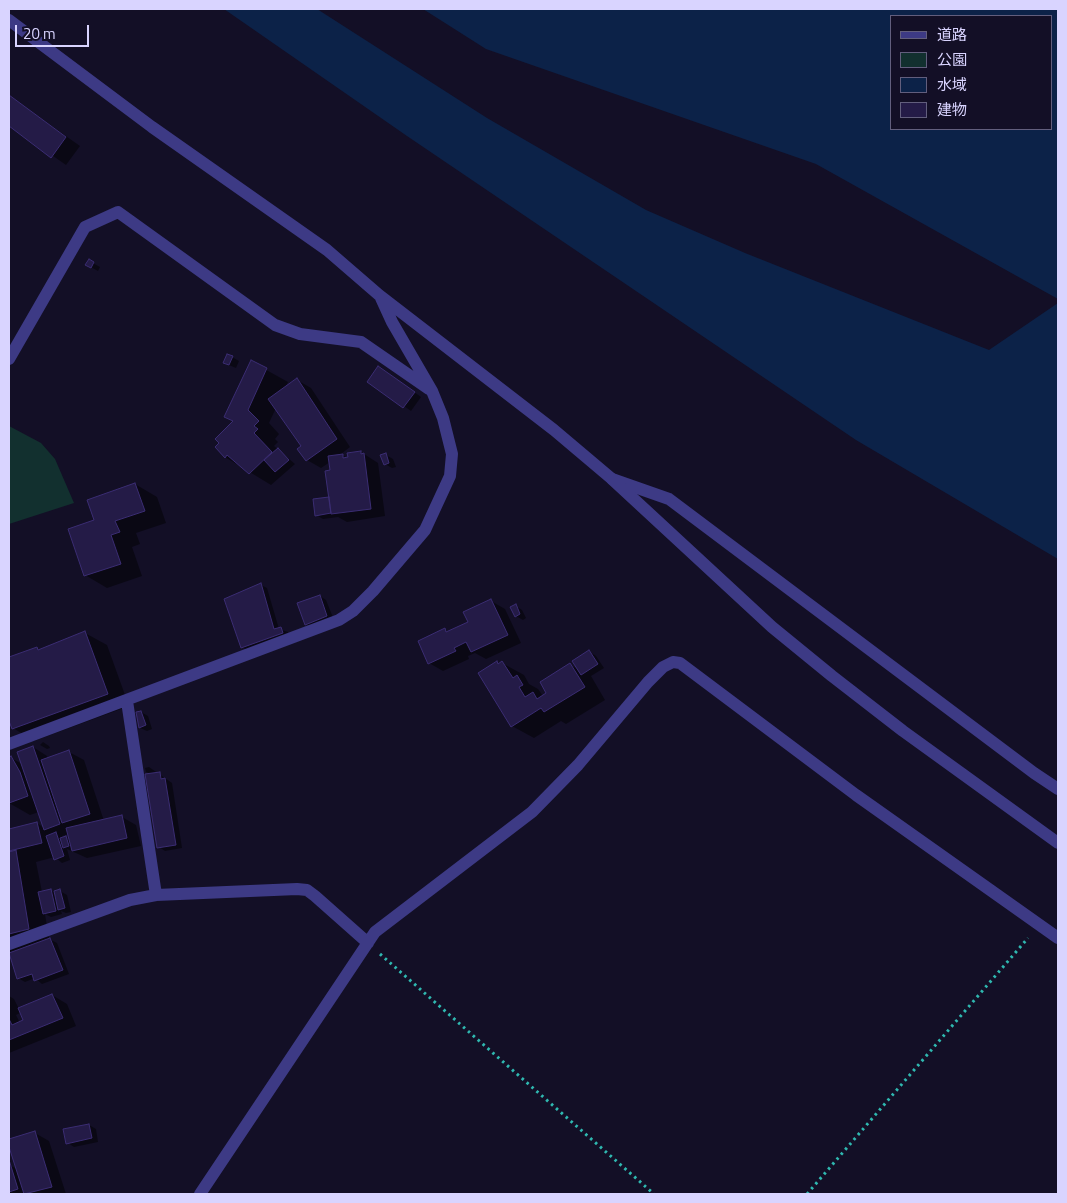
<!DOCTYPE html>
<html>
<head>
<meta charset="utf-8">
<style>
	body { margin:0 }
	#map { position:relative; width:1067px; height:1203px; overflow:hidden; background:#130f26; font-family:"Titillium Web","Noto Sans JP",sans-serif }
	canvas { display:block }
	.frame { position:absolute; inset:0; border:10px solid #d9d4ff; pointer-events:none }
	.legend { position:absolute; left:890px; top:15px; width:162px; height:115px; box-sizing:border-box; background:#130f26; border:1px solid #625e7d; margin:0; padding:6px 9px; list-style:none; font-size:15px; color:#d9d4ff }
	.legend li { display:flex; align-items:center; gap:10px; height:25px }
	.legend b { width:25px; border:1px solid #625e7d }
	.scale { position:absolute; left:15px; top:25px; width:74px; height:22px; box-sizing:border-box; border:2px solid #d9d4ff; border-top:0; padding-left:6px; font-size:15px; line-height:18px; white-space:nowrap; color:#d9d4ff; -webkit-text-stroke:4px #130f26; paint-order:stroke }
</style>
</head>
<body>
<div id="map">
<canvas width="1067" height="1203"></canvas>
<div class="frame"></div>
<ul class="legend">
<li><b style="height:6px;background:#3d3a85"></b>道路</li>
<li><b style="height:14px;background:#12302f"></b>公園</li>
<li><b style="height:14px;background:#0c2248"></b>水域</li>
<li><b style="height:14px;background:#241b47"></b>建物</li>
</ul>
<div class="scale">20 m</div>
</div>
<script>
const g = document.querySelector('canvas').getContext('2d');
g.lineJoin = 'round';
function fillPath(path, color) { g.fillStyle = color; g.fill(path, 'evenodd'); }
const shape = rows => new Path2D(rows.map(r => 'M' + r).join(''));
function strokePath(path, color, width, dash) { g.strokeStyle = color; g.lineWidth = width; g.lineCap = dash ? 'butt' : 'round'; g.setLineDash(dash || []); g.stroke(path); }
fillPath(shape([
	[9,426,41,443,55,459,74,503,9,524]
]), '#12302f');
fillPath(shape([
	[224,9,317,9,487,118,646,210,745,253,989,350,1058,303,1058,559,856,440,407,136],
	[423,9,1058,9,1058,299,816,164,486,49],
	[891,16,1051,16,1051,129,891,129]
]), '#0c2248');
fillPath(shape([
	[9,96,80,146,66,165,9,125],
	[89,261,100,267,98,271,87,265],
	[232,357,239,361,236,368,224,363],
	[252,362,288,382,285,388,297,380,311,388,350,447,341,454,349,459,348,454,361,452,378,463,385,516,347,522,338,517,323,519,316,515,330,498,330,462,321,468,307,460,303,447,276,408,269,423,279,434,275,439,278,442,274,446,295,464,271,485,225,457],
	[385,371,421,397,411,411,369,381],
	[386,455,393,459,396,467,392,468,385,464],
	[135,484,157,497,166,523,136,533,140,544,132,547,142,576,107,588,85,575,95,521],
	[261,585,267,588,279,629,288,632,289,637,249,651,242,647],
	[320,596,326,600,334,620,313,628,306,624],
	[491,601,505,609,521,643,486,659,475,653,468,656,469,659,443,671,429,663,445,630,449,632,469,622],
	[516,606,522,610,526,618,523,620,516,616],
	[85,633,107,645,129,706,34,741,13,728,9,718,9,659,37,648,40,650],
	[590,652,596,656,604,668,591,676,605,700,566,724,561,721,534,738,512,726,497,663,502,663,524,675,529,684,538,689,543,696,570,665,580,670],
	[141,712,148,716,152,729,147,731,140,728,137,713],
	[43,742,49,746,50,748,47,749,40,745],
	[33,747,47,756,48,759,69,752,84,760,104,821,122,817,136,825,141,846,87,858,67,849,70,860,62,863,55,857,36,862,42,892,60,891,67,895,71,912,66,913,61,911,62,914,51,917,45,914,49,939,57,943,69,974,42,984,35,978,25,982,18,978,9,953,9,831,37,823,44,828,39,812,30,815,9,803,9,759,11,758,22,764],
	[69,834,71,840,63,838,62,836],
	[149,767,172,783,182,848,165,851,159,847,151,774,146,772,145,768],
	[52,995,67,1004,76,1026,9,1053,9,996,14,999,19,1009],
	[22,1012,25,1021,20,1023,16,1015],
	[89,1125,96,1129,98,1142,74,1147,68,1143],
	[35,1133,49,1141,66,1194,9,1194,9,1165,17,1169,9,1141]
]), '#0007');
const building = shape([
	[9,95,66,137,51,158,9,126,9,95],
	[89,259,94,262,91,268,85,265,89,259],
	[227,354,233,356,229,365,223,363,227,354],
	[251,360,267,368,248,410,259,421,254,426,258,429,254,433,272,452,249,474,227,455,225,458,215,447,219,443,215,439,233,421,224,417,251,360],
	[378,366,415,392,403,408,367,382,378,366],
	[297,378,337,439,306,461,297,449,301,446,268,399,297,378],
	[278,448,289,460,275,472,264,460,278,448],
	[361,451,361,454,364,453,371,509,331,514,325,471,330,470,328,456,343,454,343,458,348,457,347,453,361,451],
	[386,453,389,463,384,465,380,455,386,453],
	[135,483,145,511,115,521,120,532,111,535,121,564,84,576,68,529,94,520,87,500,135,483],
	[329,497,331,513,315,516,313,499,329,497],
	[261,583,274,629,281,627,283,633,241,648,224,599,261,583],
	[320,595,327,616,305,625,297,603,320,595],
	[491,599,508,635,471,652,466,642,454,648,456,651,428,664,418,641,445,628,446,632,468,622,463,612,491,599],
	[516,604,520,614,515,617,510,607,516,604],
	[85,631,108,694,12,729,9,721,9,657,37,647,38,650,85,631],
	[589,650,598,664,581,675,572,661,589,650],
	[497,661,498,664,502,661,513,678,517,675,523,685,519,687,525,697,533,692,537,699,546,693,540,682,570,663,585,687,544,712,541,708,511,727,478,673,497,661],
	[141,711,146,725,139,728,136,712,141,711],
	[33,746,60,824,44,830,17,752,33,746],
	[69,750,90,814,62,823,41,760,69,750],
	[11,756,20,772,28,796,9,803,9,758,11,756],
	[160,772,161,779,165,778,176,845,157,848,145,774,160,772],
	[122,815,127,838,72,851,66,828,122,815],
	[37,822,42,843,9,851,9,829,37,822],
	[56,832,64,856,54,860,46,836,56,832],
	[66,836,69,846,63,848,60,838,66,836],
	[16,850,29,929,9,934,9,852,16,850],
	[51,889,56,911,43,914,38,892,51,889],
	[60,889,65,908,58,910,54,891,60,889],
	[50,938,63,970,34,981,32,974,17,979,9,953,50,938],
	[52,994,63,1018,9,1040,9,1019,12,1025,23,1020,18,1008,52,994],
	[89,1124,92,1138,66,1144,63,1129,89,1124],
	[35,1131,52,1187,24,1194,9,1147,9,1139,35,1131],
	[10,1163,18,1189,9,1192,9,1164,10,1163]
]);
fillPath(building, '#241b47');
strokePath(building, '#3b2d73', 1);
strokePath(shape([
	[380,954,654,1194],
	[807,1194,1028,938]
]), '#2fb8b0', 3, [2.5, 4]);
strokePath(shape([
	[612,479,669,499,1034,773,1058,789]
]), '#3d3a85', 12);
strokePath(shape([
	[9,20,152,127,327,250,379,295,554,430,612,479,772,627,832,676,903,731,1058,843],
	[9,359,85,227,118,212,275,325,300,334,361,342,429,389],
	[127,701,156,895],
	[9,744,339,620,353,611,373,591,425,530,450,476,452,454,443,418,432,391,392,322,381,298],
	[9,944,130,900,156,895,297,889,307,890,315,896,368,943],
	[200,1194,375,932,532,812,578,765,648,682,663,667,673,662,680,663,856,795,1058,938]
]), '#3d3a85', 12);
</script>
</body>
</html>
